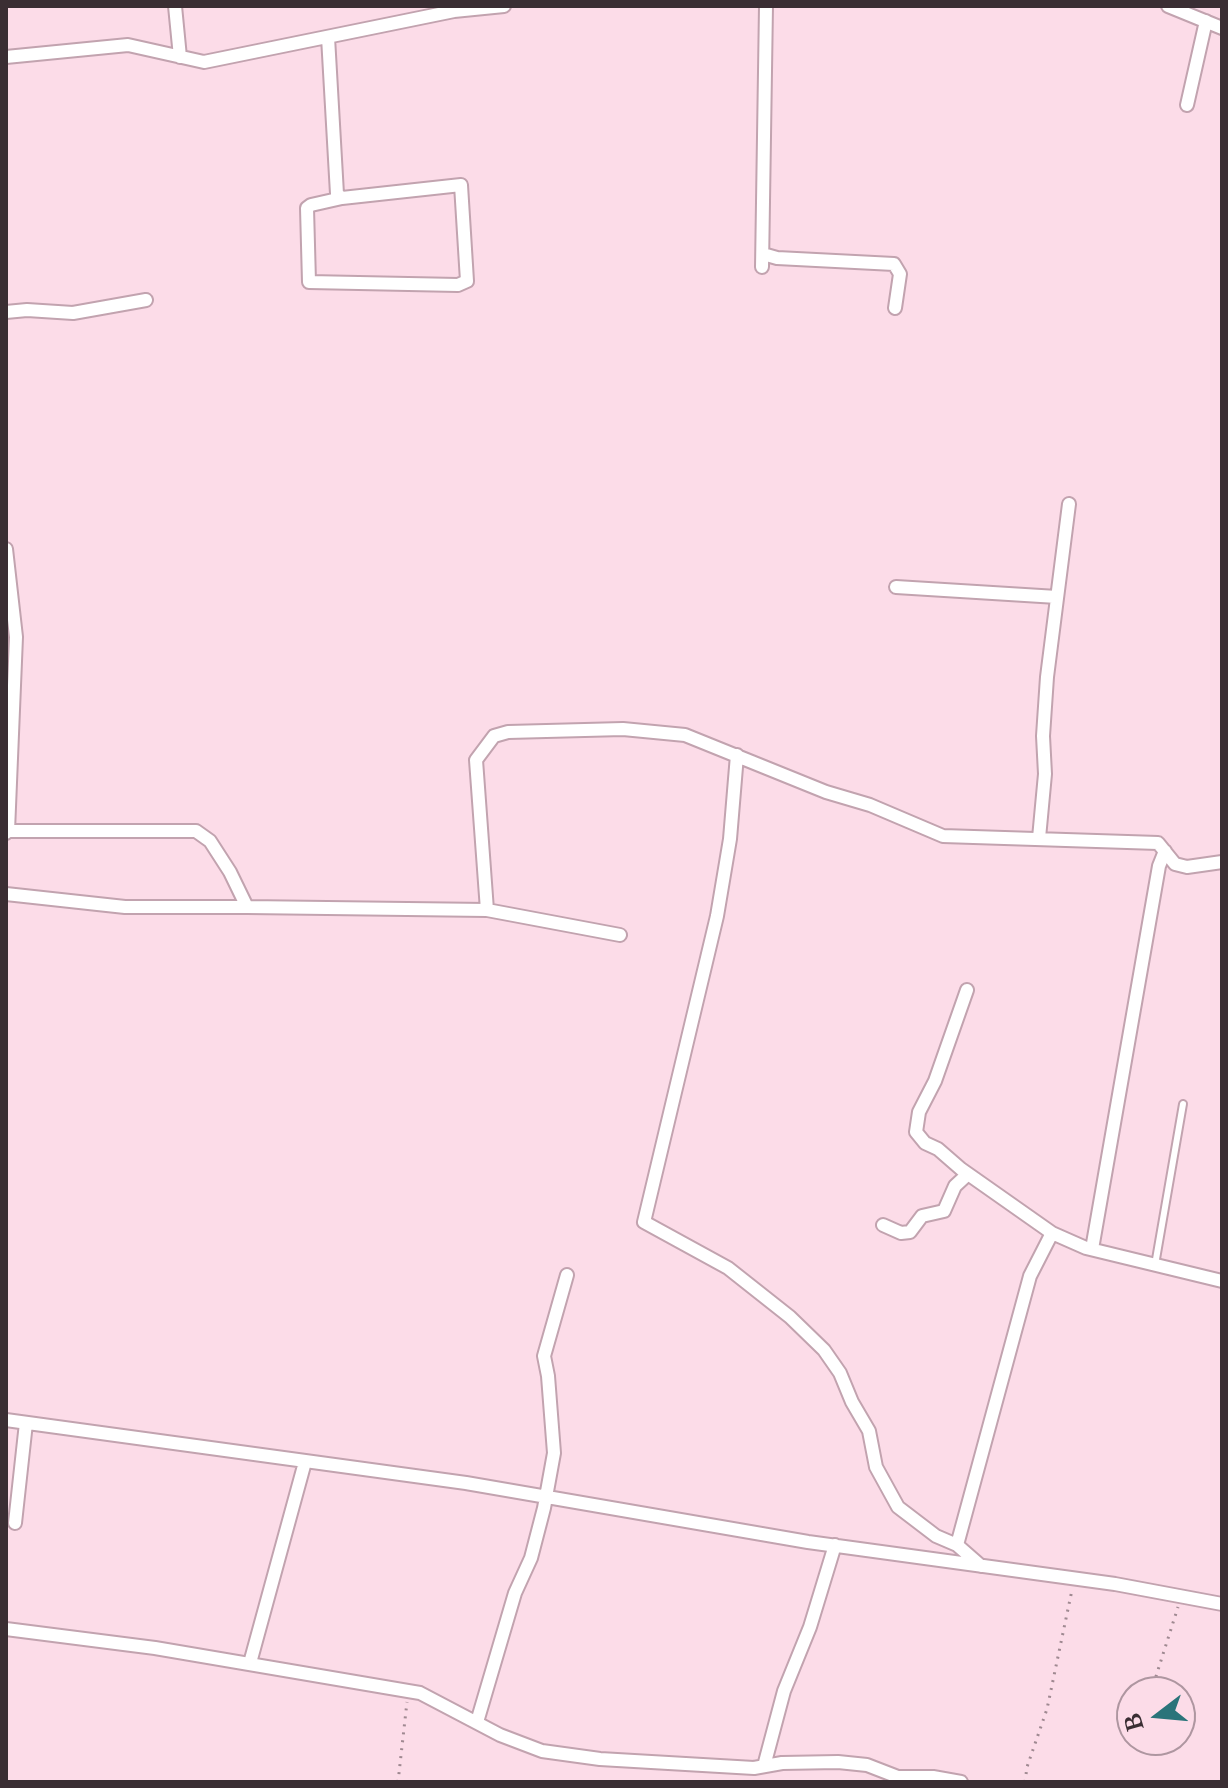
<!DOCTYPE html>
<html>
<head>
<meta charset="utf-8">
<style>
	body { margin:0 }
	#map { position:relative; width:1228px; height:1788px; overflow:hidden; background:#fcdce8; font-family:"Libre Baskerville",serif }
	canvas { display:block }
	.frame { position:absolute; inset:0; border:8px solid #3a2e33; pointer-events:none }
	.north { position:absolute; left:1116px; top:1676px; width:80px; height:80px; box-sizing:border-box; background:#fcdce8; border:2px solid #ae96a0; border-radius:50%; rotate:254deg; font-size:22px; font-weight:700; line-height:32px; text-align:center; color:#3a2e33 }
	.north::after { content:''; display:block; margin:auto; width:28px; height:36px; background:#2a747a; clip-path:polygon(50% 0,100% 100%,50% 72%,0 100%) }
</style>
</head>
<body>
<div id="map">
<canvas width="1228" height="1788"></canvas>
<div class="frame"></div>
<div class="north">B</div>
</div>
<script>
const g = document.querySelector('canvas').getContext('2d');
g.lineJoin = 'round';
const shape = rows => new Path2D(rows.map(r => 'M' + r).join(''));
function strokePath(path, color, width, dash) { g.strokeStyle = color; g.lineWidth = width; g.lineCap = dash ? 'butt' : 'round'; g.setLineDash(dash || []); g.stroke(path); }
const service = shape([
	[1155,1265,1183,1104]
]);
const minor = shape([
	[175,6,180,57],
	[1168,6,1222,28],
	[328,37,337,194,342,198,461,185,467,281,458,285,309,282,307,208,311,205,342,198],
	[6,57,128,45,204,62,454,11,504,6],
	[1187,105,1206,21],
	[763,254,777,258,894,264,900,274,895,308],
	[762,267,766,6],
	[6,312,27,310,73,313,146,300],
	[6,549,16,637,8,831,6,833],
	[896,587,1057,597],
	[737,755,730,839,717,916,644,1222,728,1268,790,1317,824,1350,840,1373,852,1402,869,1431,876,1467,898,1507,936,1536,957,1545,981,1566],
	[8,831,196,831,210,841,230,872,247,907,487,910,620,935],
	[1039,838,1045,774,1043,736,1047,677,1069,504],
	[6,894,125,907,247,907],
	[487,910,476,760,494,736,508,732,623,729,685,735,826,792,870,805,943,836,1158,843,1175,864,1187,867,1222,862],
	[967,990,935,1081,919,1112,916,1132,925,1143,938,1149,961,1169,1052,1233,1086,1248,1222,1281],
	[883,1225,901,1233,910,1232,922,1216,944,1211,955,1186,968,1174],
	[1092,1249,1159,866,1165,851],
	[6,1420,466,1483,808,1542,1115,1584,1222,1604],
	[15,1523,26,1423],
	[957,1545,1030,1276,1052,1233],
	[6,1629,155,1648,408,1691,420,1693,500,1735,542,1751,600,1759,754,1768,782,1763,838,1762,867,1765,898,1777,933,1777,961,1782],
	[250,1663,305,1462],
	[477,1722,515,1593,531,1558,544,1508,554,1453,548,1376,544,1356,567,1275],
	[764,1766,784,1691,810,1627,835,1545]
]);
strokePath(service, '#c2a3af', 10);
strokePath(minor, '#c2a3af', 16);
strokePath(shape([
	[1151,1692,1178,1607],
	[398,1782,407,1702],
	[1025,1782,1027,1767,1047,1709,1072,1590]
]), '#9f8991', 3, [2, 6]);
strokePath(service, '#fff', 6);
strokePath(minor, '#fff', 12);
</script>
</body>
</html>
